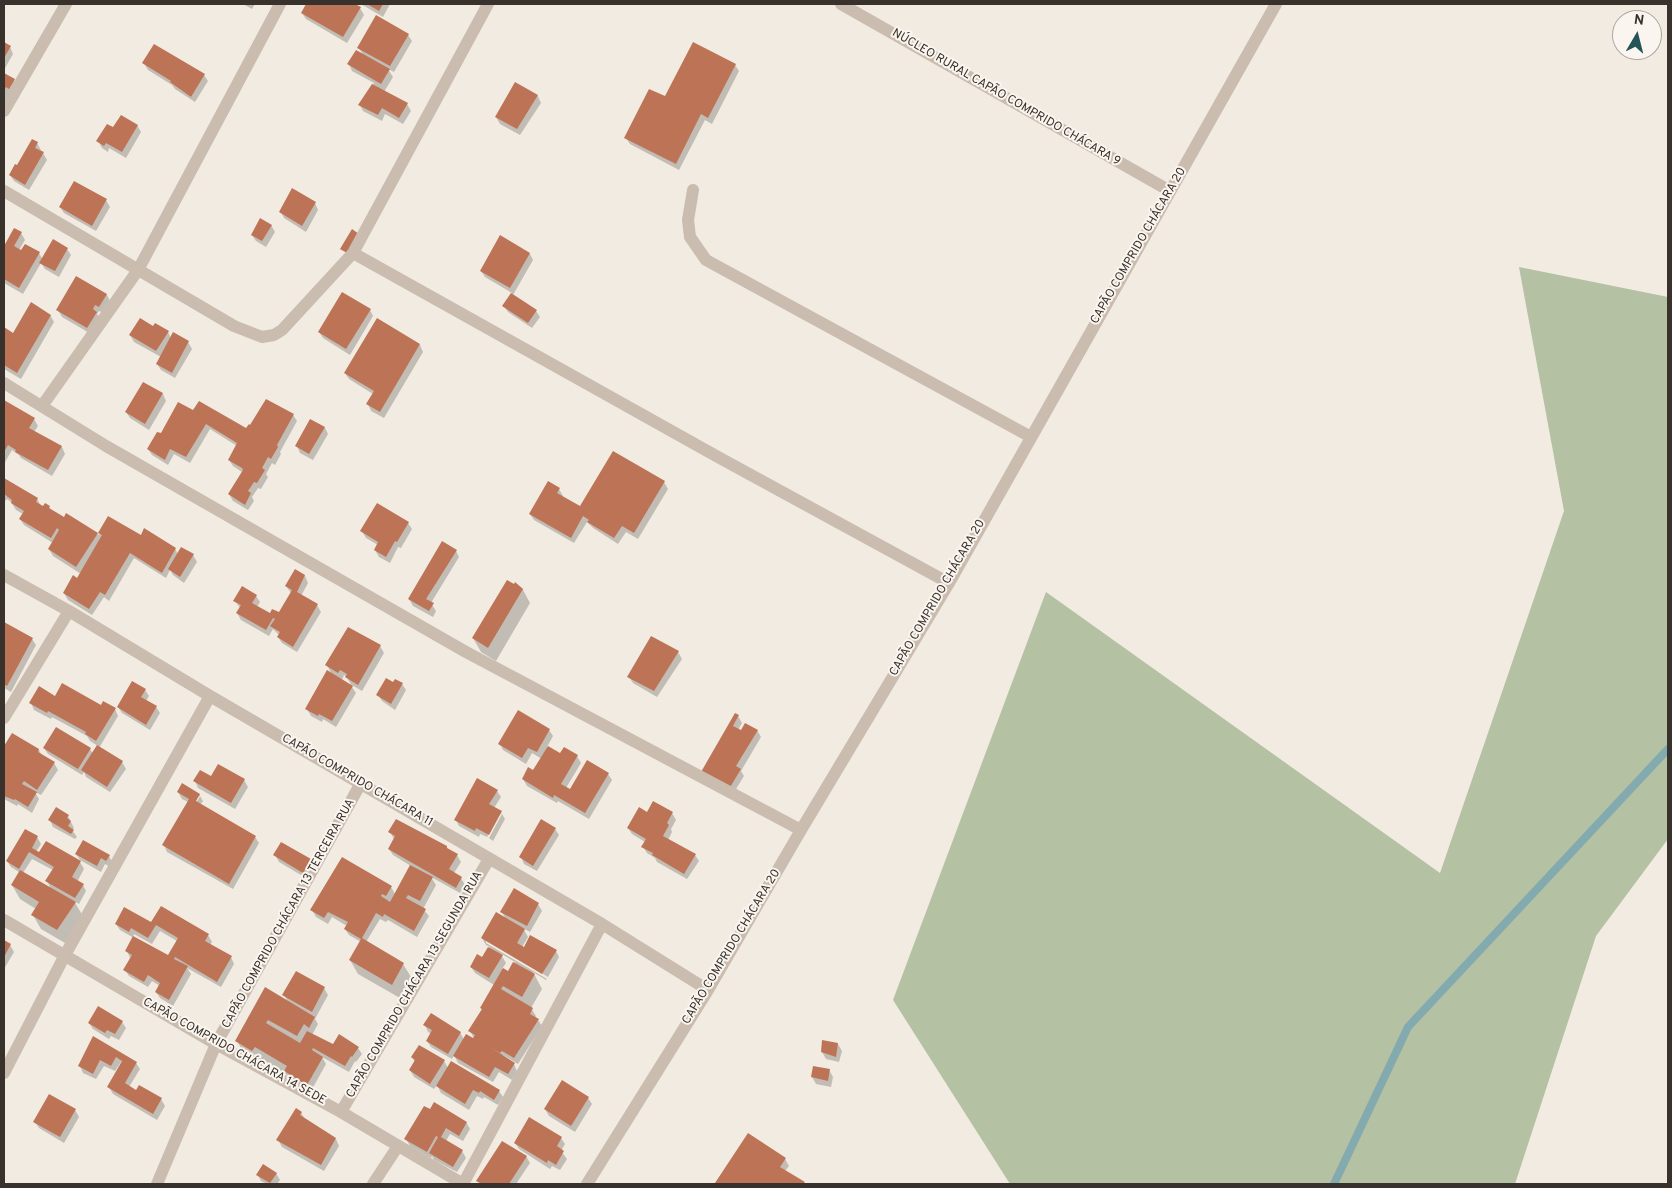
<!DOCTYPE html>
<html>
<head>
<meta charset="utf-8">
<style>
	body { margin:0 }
	#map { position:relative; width:1672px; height:1188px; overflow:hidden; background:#f2ebe2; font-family:Overpass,sans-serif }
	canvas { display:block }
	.frame { position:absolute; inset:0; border:5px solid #39312c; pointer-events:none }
	.north { position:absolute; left:1612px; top:10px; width:50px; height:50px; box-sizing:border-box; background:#faf5ef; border:1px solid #ada7a1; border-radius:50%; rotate:8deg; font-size:14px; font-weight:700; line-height:20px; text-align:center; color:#39312c }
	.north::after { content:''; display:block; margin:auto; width:18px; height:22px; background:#245358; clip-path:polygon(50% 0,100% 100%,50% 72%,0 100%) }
</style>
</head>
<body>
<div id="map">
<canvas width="1672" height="1188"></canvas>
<div class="frame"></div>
<div class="north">N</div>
</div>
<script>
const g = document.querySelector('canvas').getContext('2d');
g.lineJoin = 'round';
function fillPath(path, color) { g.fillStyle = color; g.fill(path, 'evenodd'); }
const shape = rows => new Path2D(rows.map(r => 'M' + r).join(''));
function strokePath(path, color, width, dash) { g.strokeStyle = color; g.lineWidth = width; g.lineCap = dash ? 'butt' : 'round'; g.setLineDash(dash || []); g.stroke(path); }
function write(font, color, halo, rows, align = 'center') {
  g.font = font + ' Overpass,sans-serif'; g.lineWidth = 4; g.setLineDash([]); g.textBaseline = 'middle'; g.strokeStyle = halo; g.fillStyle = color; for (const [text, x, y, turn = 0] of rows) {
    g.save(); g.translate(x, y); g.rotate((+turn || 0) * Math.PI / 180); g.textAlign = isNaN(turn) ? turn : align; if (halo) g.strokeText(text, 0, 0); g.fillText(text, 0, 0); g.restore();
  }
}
fillPath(shape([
	[1519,267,1668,297,1668,839,1596,936,1515,1184,1010,1184,893,1000,1046,592,1440,873,1564,511]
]), '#b5c1a3');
fillPath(shape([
	[243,4,255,4,252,9],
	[307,4,353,4,360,8,364,15,347,43,306,19,302,13],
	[361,4,390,4,383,17],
	[408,35,412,41,394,72,388,69,393,77,384,92,407,104,411,111,403,124,385,114,382,121,363,111,360,105,374,83,352,71,349,64,363,55,359,48],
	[4,44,10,47,13,54,4,70],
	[144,63,204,75,208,81,195,102,175,89,172,85,148,70],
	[735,65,739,71,712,124,705,120,679,170,630,144,626,138,665,98],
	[4,74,14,80,18,87,4,103],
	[516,84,538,96,541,103,520,135,500,124,496,117],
	[137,125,141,132,126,158,109,148,108,152,102,148,98,141,114,128],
	[37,143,41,150,40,151,43,153,47,160,29,190,14,181,10,175],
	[106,200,110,207,96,231,64,213,60,207],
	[315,203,318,210,306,232,284,218,281,212],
	[271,225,275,232,266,247,256,241,252,235],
	[15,230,21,233,25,240,19,250,39,253,43,260,67,249,71,255,59,277,45,269,41,263,23,294,4,283,4,249],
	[500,237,530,254,533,260,513,295,536,311,540,317,532,328,508,312,504,306,512,293,485,277,481,271],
	[77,278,107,295,110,301,103,313,99,311,97,314,100,319,91,334,62,317,58,310],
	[370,310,373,316,350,355,323,338,319,332],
	[50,315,54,322,21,379,4,369,4,329,14,335],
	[377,320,420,345,423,352,384,418,371,411,368,404,373,394,349,379,345,373],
	[154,328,168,332,171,338,188,342,192,349,175,378,161,370,157,364,161,357,134,342,130,335],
	[144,383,163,394,166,401,149,430,130,418,126,412],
	[4,401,34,419,38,426,34,432,62,447,65,454,52,476,21,458,19,455,12,450,4,464],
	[194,412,247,429,293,415,297,421,280,452,281,454,275,465,272,463,266,474,268,477,261,489,258,488,252,497,254,501,248,510,233,501,229,494,242,472,233,466,229,460,237,446,210,429,190,463,174,454,168,465,152,455,148,449,161,434],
	[311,420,325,428,328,434,313,460,300,453,297,446],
	[4,480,37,499,41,506,49,507,52,511,64,519,66,515,99,535,109,518,141,536,175,549,178,554,193,555,197,562,184,583,173,575,170,570,166,578,134,558,109,601,104,597,92,615,68,600,64,593,81,574,53,556,49,549,53,543,24,525,20,519,23,514,16,510,11,502,7,499,4,502],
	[664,482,668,489,638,539,626,532,618,544,593,528,587,522,574,543,534,520,530,514,559,489,563,496,562,497,580,508],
	[408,523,412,529,401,548,398,547,390,563,379,557,375,550,378,545,366,538,362,531],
	[456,551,459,557,431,603,436,611,433,617,413,606,409,599],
	[296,571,305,576,308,583,301,596,317,605,321,612,297,652,282,643,278,637,279,635,273,629,269,636,241,620,237,613,240,608,235,601,256,596,260,602,257,607,270,614,279,614,291,593,286,586],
	[515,584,522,588,530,603,496,661,481,652,473,638],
	[5,624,32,639,36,645,11,692,4,688],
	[348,629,380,646,384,653,362,691,350,684,356,693,336,727,323,719,322,722,311,716,307,709,332,675,327,665],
	[344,675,346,676,352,686,342,680],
	[678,652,682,659,657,697,633,683,629,677],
	[394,684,402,684,406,690,395,710,382,701,378,695],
	[145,690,149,696,146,701,156,707,160,713,150,730,122,713,118,707],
	[56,697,115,709,118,716,99,748,122,762,126,769,110,792,86,777,84,772,82,775,48,754,44,748,90,749,93,754,98,746,90,741,87,736,52,717,51,719,34,710,31,703],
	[738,716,742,723,738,730,741,731,757,730,761,737,741,771,744,776,733,794,706,779],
	[549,730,553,736,547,747,561,755,577,756,581,763,566,788,570,791,608,774,612,780,589,819,558,801,557,803,527,786,523,779,533,772,542,759,532,753,526,764,503,750,500,744],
	[12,734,39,750,42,756,54,763,58,770,41,795,35,792,39,799,32,813,18,804,17,806,4,799,4,749],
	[211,778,244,780,248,787,235,809,198,788,195,781],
	[497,791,501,797,494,808,502,814,500,814,487,837,480,834,479,837,459,826,456,820],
	[178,792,199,794,200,796,197,796,194,807,200,796,203,801,200,805,255,837,259,843,233,889,167,852,164,845,188,802,182,799],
	[672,813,676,820,671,829,672,832,668,840,695,855,699,861,687,879,657,862,655,858,647,853,643,847,645,842,632,834,628,828,647,814],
	[502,814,505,819,493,841,489,838],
	[68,816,74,828,72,830,77,837,75,839,53,827,50,820],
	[555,829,559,835,537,871,524,864,521,857],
	[390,832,448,850,457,855,461,862,454,873,461,878,465,885,460,893,431,877,436,885,423,909,429,916,417,937,388,920,386,922,380,919,366,942,403,964,411,977,400,998,358,974,350,960,361,942,349,935,345,929,347,926,332,917,328,924,316,917,312,910,391,887,395,894,411,866,393,855,389,849,394,839],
	[37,837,41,844,36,852,40,854,46,843,80,862,84,869,77,882,83,885,86,891,79,904,74,901,83,916,65,943,41,929,33,915,36,909,20,899,12,885,19,872,11,867,7,861],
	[32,859,53,870,47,881,51,889,23,873],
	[76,854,109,856,112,862,110,867,105,864,101,872,80,860],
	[275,855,310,860,314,866,306,878,279,862],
	[538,904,542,911,530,932,523,928,528,937,522,947,556,951,559,957,548,977,486,940,486,943,547,979,546,980,533,972,542,989,531,1008,536,1016,535,1018,538,1020,542,1026,518,1064,503,1055,502,1057,514,1064,517,1071,512,1080,499,1072,493,1082,458,1063,454,1055,452,1059,431,1047,427,1041,432,1034,428,1032,425,1025,460,1032,464,1040,476,1042,470,1031,482,1010,481,1008,494,985,475,973,471,967,483,959,490,947,486,945,482,938,506,920,502,912],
	[500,953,515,962,509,972,502,969,506,963],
	[161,908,208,935,212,942,210,945,231,957,234,964,221,987,187,968,191,974,173,1006,160,998,156,992,160,986,152,981,148,987,129,976,125,970,130,958,127,951,134,938,120,930,116,924,152,924],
	[160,931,177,941,168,956,133,937,134,934,152,944],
	[4,942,10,945,14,952,4,969],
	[324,988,328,995,315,1019,318,1024,312,1035,333,1046,358,1048,362,1054,356,1062,355,1061,349,1072,322,1057,326,1064,311,1091,289,1078,286,1074,263,1060,260,1064,245,1055,237,1041,288,1002,284,995],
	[122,1022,126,1028,119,1040,111,1036,109,1039,93,1029,89,1023],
	[94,1038,136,1063,140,1069,129,1087,137,1091,139,1087,161,1099,165,1106,157,1120,113,1094,109,1087,125,1060,123,1059,115,1071,104,1066,96,1079,83,1073,80,1066],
	[838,1044,842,1051,839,1062,826,1059,822,1052],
	[412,1057,444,1061,448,1068,499,1091,503,1097,498,1105,484,1097,483,1099,477,1096,469,1110,441,1093,437,1085,434,1089,414,1077,410,1070,415,1062],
	[829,1070,833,1077,831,1087,816,1084,812,1077],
	[588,1098,592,1104,575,1132,549,1116,545,1109],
	[425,1107,466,1122,470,1129,463,1141,450,1134,446,1141,462,1151,466,1158,457,1172,434,1160,432,1156,431,1158,410,1146,406,1139],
	[75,1110,79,1117,64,1143,39,1128,35,1122],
	[301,1113,305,1119,336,1139,339,1146,324,1171,282,1147,278,1140],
	[561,1138,565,1144,561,1151,567,1159,560,1170,552,1166,550,1169,519,1149,515,1143],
	[526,1156,530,1163,516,1184,480,1184,478,1181],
	[785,1159,789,1166,785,1171,804,1184,717,1184,716,1183],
	[276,1173,280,1180,277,1184,267,1184,261,1181,258,1175]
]), '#0003');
strokePath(shape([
	[1334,1184,1408,1027,1668,749]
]), '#83aaae', 8);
fillPath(shape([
	[306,4,355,4,361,7,343,37,301,13],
	[367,4,383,4,379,11],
	[376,15,409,34,390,66,357,48],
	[4,42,11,46,4,58],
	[693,42,736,64,708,118,701,114,676,164,624,138,649,89,665,96],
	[154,44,205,74,191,97,170,82,171,81,142,63],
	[356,50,390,69,381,84,347,64],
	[4,73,15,79,9,89,6,87,4,91],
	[515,82,538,95,517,129,495,117],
	[372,84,408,103,399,118,382,108,378,115,358,105],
	[121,115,138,125,122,152,106,143,104,146,96,141,107,124,113,127],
	[32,139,38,142,35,148,44,152,25,185,9,175,15,164,17,165],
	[74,181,107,199,92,226,59,207],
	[292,188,316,202,302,226,279,212],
	[260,218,272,225,262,241,251,235],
	[14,228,22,232,14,246,21,250,25,244,40,252,19,288,4,279,4,246],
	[352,229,359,234,347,253,340,249],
	[500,235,530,253,510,288,480,271],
	[53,239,68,248,55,271,39,263],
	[76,276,107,294,99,307,95,305,93,309,97,312,87,328,56,310],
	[342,292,371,309,346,349,318,332],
	[511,293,537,310,528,323,502,306],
	[31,302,51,315,17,373,4,365,4,327,13,333],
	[140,318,153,326,155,323,169,331,156,351,129,335],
	[377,318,420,344,380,412,366,404,374,391,344,373],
	[173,332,189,341,172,373,156,364],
	[143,382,163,393,145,424,125,412],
	[266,399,294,414,277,445,278,447,271,459,268,457,262,468,265,470,257,483,254,482,248,491,251,493,245,505,228,494,243,470,242,468,228,460,237,443,206,424,186,457,170,449,165,460,147,449,157,432,161,433,178,402,193,410,199,401,246,428,249,424,250,425],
	[4,400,35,418,29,428,62,446,48,470,15,452,16,450,8,445,4,452],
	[310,419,325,427,309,454,295,446],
	[613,451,665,481,634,533,622,526,614,538,587,522,589,520,583,516,571,538,529,514,548,481,560,488,557,493,580,506],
	[4,478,38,498,36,502,43,506,45,503,50,506,49,508,64,517,66,513,98,533,76,567,48,549,59,530,57,528,51,538,19,519,24,511,11,503,12,500,4,494],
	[377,503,409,522,397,542,395,541,386,557,374,550,378,542,360,531],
	[108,516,141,535,144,528,176,548,162,573,130,553,105,595,100,592,89,609,63,593,73,575,77,578,102,535,98,533],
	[442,541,457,550,426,599,434,603,429,611,408,599],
	[181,547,194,554,180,577,168,569],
	[295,569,305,575,297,592,318,604,293,647,277,637,280,632,270,626,275,619,273,618,266,630,236,613,241,605,233,601,242,586,257,595,252,603,270,613,272,609,279,612,292,590,285,586],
	[507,580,514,584,515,582,523,589,488,648,472,638],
	[4,622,33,638,7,686,4,684],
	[348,627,381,645,358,685,345,677,347,674,340,670,338,673,325,665],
	[651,636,679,651,654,691,627,677],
	[327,670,353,686,332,721,319,714,318,716,305,709],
	[386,678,393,682,395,679,403,683,391,704,376,695],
	[132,681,146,689,141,697,157,706,146,725,117,707],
	[62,683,101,705,103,701,116,708,96,741,85,734,86,732,48,711,47,713,29,703,39,686,55,696],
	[518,710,550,729,537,752,528,748,522,758,498,744],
	[735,713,739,715,733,726,741,730,745,723,758,730,736,766,741,769,729,789,701,772],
	[56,727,91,748,78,769,43,748],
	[12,733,39,749,38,752,55,762,37,790,24,781,22,784,37,792,28,807,15,799,14,800,4,796,4,746],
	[97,745,123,761,107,787,81,770],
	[548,746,560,753,564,747,578,755,561,784,570,789,587,760,609,773,585,813,554,795,553,798,522,779,528,767,533,770],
	[218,764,245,779,231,803,193,781,200,770,211,776],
	[477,778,498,790,489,804,502,811,489,835,476,828,475,831,454,820],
	[182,783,200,794,196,801,256,836,229,884,162,845,189,799,177,792],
	[653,801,673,812,667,823,669,825,663,836,696,854,684,874,652,855,653,853,641,847,646,839,627,828,639,807,647,812],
	[56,807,69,815,67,818,71,821,68,826,74,830,71,834,48,820],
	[396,819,447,846,447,848,458,854,449,869,462,877,456,888,388,849,395,836,388,832],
	[541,819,556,828,533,866,519,857],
	[25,829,38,836,32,848,39,852,46,841,81,861,72,877,84,884,75,898,45,881,54,867,29,852,19,869,6,861],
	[83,840,110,855,106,861,101,858,97,866,75,854],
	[281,842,311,859,303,873,273,855],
	[342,857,392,886,386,896,382,894,381,896,390,902,410,865,433,877,420,901,408,895,406,898,426,909,414,931,384,914,383,917,376,913,362,938,404,963,392,985,349,960,361,939,344,929,348,922,328,912,324,918,310,910],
	[20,870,76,902,57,930,31,915,39,902,11,885],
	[514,888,539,903,527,926,500,912],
	[161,906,209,934,205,941,232,956,217,982,175,957,174,959,188,966,169,1000,155,992,160,983,148,975,144,982,123,970,132,955,125,951,133,936,168,955,178,938,156,925,148,938,131,928,129,932,115,924,124,907,151,922],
	[496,912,525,929,517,943,524,947,530,935,557,950,542,974,481,938],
	[4,940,11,944,4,957],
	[488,947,503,955,489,978,470,967,477,954,482,957],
	[513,962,535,974,522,997,503,986,501,989,533,1008,530,1014,539,1019,514,1058,502,1051,500,1053,490,1047,515,1063,508,1074,495,1067,489,1077,453,1056,466,1034,473,1038,475,1035,468,1031,482,1009,480,1008,503,968,508,971],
	[296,971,325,987,312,1012,282,995],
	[265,987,315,1017,309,1028,304,1024,297,1036,268,1020,266,1023,300,1043,307,1031,333,1044,339,1034,359,1047,352,1057,351,1056,345,1066,313,1048,312,1050,323,1057,307,1085,284,1071,287,1066,255,1047,252,1051,235,1041],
	[98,1006,123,1021,115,1034,107,1030,105,1033,88,1023],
	[431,1013,461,1032,448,1054,426,1041,432,1030,423,1025],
	[93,1036,137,1062,125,1083,136,1090,139,1085,162,1098,153,1114,107,1087,122,1061,116,1057,111,1066,100,1060,93,1074,78,1066],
	[822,1040,838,1043,836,1057,821,1052],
	[419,1045,445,1060,430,1084,409,1070,415,1060,411,1057],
	[451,1061,500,1090,494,1100,480,1091,479,1093,473,1090,465,1104,436,1086],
	[813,1066,830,1069,828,1081,811,1077],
	[562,1080,589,1097,571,1126,544,1109],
	[49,1094,76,1109,60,1137,33,1122],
	[434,1102,467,1122,459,1136,446,1128,441,1137,463,1150,453,1167,429,1153,438,1137,436,1136,427,1152,404,1139,424,1106,430,1109],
	[296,1108,302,1112,300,1115,336,1138,321,1165,276,1140],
	[529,1117,562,1137,557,1146,564,1151,556,1165,548,1160,547,1163,514,1143],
	[748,1133,786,1158,780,1167,805,1182,803,1184,717,1184,715,1183],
	[502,1141,527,1156,509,1184,482,1184,476,1181],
	[263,1164,277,1173,270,1183,256,1175]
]), '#bd7355');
strokePath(shape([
	[841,4,1170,191],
	[4,111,66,4],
	[693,190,688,220,690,237,706,260,1031,437],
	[4,191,234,326,262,337,274,335,282,330,353,253,488,4],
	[353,253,718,457,949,583],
	[4,383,106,446,466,652,801,830],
	[42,406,138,270,280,4],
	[4,575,69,611,210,696,602,924,708,990],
	[4,718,69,611],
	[4,920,216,1044,341,1112,463,1184],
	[4,1073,65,955,210,696],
	[341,1112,489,859],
	[157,1184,216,1044,361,783],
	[373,1184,398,1146],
	[463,1184,602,924],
	[587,1184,708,990,801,830,949,583,1276,4]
]), '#cabcae', 12);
write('12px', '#39312c', '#faf5ef', [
	["NÚCLEO RURAL CAPÃO COMPRIDO CHÁCARA 9",1006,98,30],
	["CAPÃO COMPRIDO CHÁCARA 20",1139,246,-60],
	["CAPÃO COMPRIDO CHÁCARA 20",938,598,-60],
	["CAPÃO COMPRIDO CHÁCARA 11",357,781,30],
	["CAPÃO COMPRIDO CHÁCARA 13 TERCEIRA RUA",289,914,-61],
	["CAPÃO COMPRIDO CHÁCARA 20",732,947,-59],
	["CAPÃO COMPRIDO CHÁCARA 13 SEGUNDA RUA",415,985,-60],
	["CAPÃO COMPRIDO CHÁCARA 14 SEDE",234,1052,29]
]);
</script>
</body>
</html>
